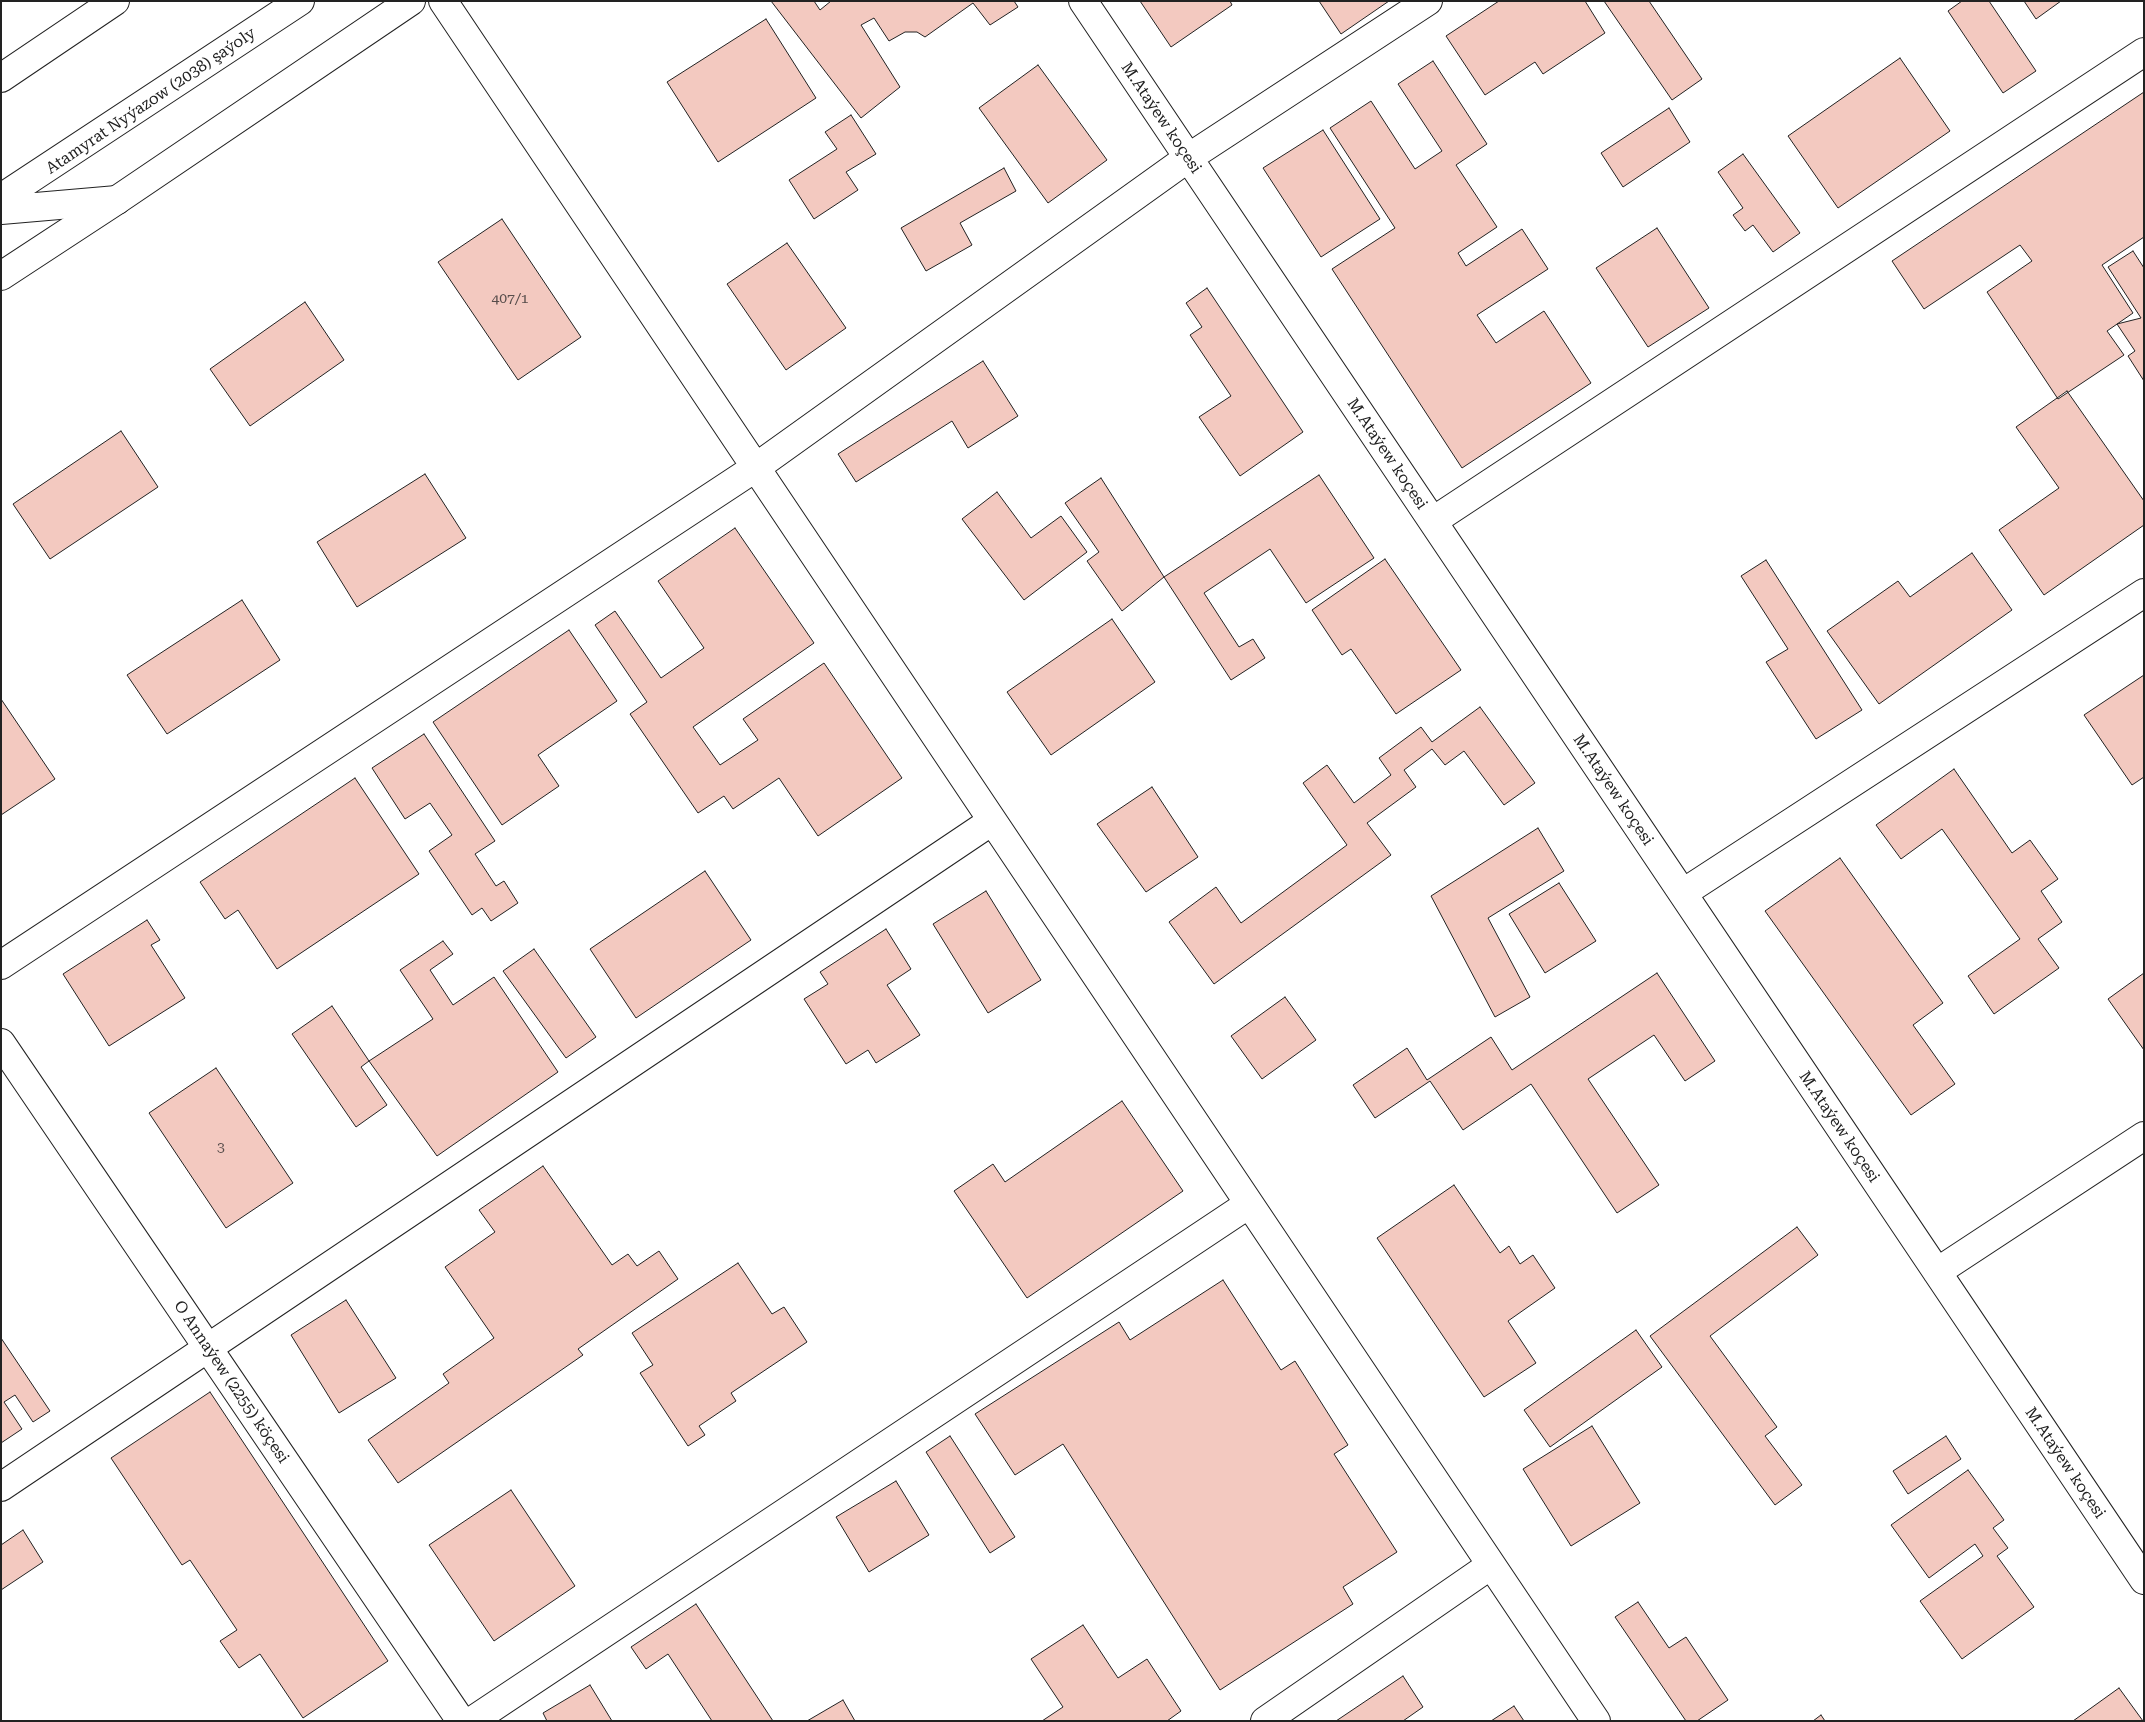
<!DOCTYPE html>
<html>
<head>
<meta charset="utf-8">
<style>
	body { margin:0 }
	#map { position:relative; width:2145px; height:1722px; overflow:hidden; background:#fff; font-family:"Roboto Serif",serif }
	canvas { display:block }
	.frame { position:absolute; inset:0; border:2px solid #222; pointer-events:none }
</style>
</head>
<body>
<div id="map">
<canvas width="2145" height="1722"></canvas>
<div class="frame"></div>
</div>
<script>
const g = document.querySelector('canvas').getContext('2d');
g.lineJoin = 'round';
function fillPath(path, color) { g.fillStyle = color; g.fill(path, 'evenodd'); }
const shape = rows => new Path2D(rows.map(r => 'M' + r).join(''));
function strokePath(path, color, width, dash) { g.strokeStyle = color; g.lineWidth = width; g.lineCap = dash ? 'butt' : 'round'; g.setLineDash(dash || []); g.stroke(path); }
function write(font, color, halo, rows, align = 'center') {
  g.font = font + ' "Roboto Serif",serif'; g.lineWidth = 4; g.setLineDash([]); g.textBaseline = 'middle'; g.strokeStyle = halo; g.fillStyle = color; for (const [text, x, y, turn = 0] of rows) {
    g.save(); g.translate(x, y); g.rotate((+turn || 0) * Math.PI / 180); g.textAlign = isNaN(turn) ? turn : align; if (halo) g.strokeText(text, 0, 0); g.fillText(text, 0, 0); g.restore();
  }
}
const building = shape([
	[771,1,814,1,820,10,831,1,1014,1,1018,7,990,25,973,3,925,37,917,32,905,32,889,41,874,18,861,25,900,87,861,118,771,1],
	[1140,1,1230,1,1232,5,1171,47,1140,1],
	[1319,1,1389,1,1341,34,1319,1],
	[1499,1,1585,1,1605,33,1543,74,1535,62,1485,95,1446,36,1499,1],
	[1604,1,1649,1,1702,79,1672,100,1604,1],
	[1962,1,1989,1,2036,71,2003,93,1948,11,1962,1],
	[2024,1,2061,1,2036,19,2024,1],
	[766,19,816,98,718,162,667,82,766,19],
	[1900,58,1950,131,1838,208,1788,136,1900,58],
	[1433,61,1487,144,1456,165,1497,227,1458,253,1466,266,1522,229,1548,269,1477,315,1496,343,1544,311,1591,383,1462,468,1332,269,1395,228,1330,128,1371,101,1415,169,1442,151,1398,84,1433,61],
	[1038,65,1107,160,1048,203,979,108,1038,65],
	[2144,92,2144,237,2102,265,2133,313,2107,331,2124,355,2058,399,1987,292,2032,261,2020,245,1924,309,1892,261,2144,92],
	[1669,108,1690,142,1623,187,1601,153,1669,108],
	[851,115,876,154,846,172,858,190,814,219,789,180,837,149,825,132,851,115],
	[1323,130,1380,219,1321,257,1263,168,1323,130],
	[1743,154,1800,233,1773,252,1753,225,1745,231,1733,215,1743,208,1718,172,1743,154],
	[1004,168,1016,191,960,223,972,245,926,271,901,228,1004,168],
	[502,219,581,337,518,380,438,262,502,219],
	[1657,228,1709,308,1648,347,1596,268,1657,228],
	[787,243,846,328,786,370,727,284,787,243],
	[2133,251,2144,268,2144,381,2128,356,2135,351,2117,324,2141,318,2108,267,2133,251],
	[1207,288,1303,432,1240,476,1199,417,1231,396,1190,335,1202,327,1186,303,1207,288],
	[305,302,344,360,250,426,210,369,305,302],
	[983,361,1018,416,968,448,952,421,856,482,838,454,983,361],
	[2067,391,2144,501,2144,525,2044,595,1999,530,2059,488,2016,427,2067,391],
	[121,431,158,487,50,559,13,504,121,431],
	[425,474,466,538,357,607,317,542,425,474],
	[1319,475,1374,558,1306,603,1270,549,1204,593,1239,647,1253,639,1265,658,1231,680,1164,577,1319,475],
	[1101,478,1164,577,1122,611,1087,561,1099,552,1065,503,1101,478],
	[997,492,1031,538,1061,516,1087,552,1024,600,962,519,997,492],
	[735,528,814,643,693,727,720,765,758,740,743,719,824,663,902,778,818,836,779,778,733,809,724,796,698,813,630,714,647,702,595,625,615,611,661,678,704,648,658,581,735,528],
	[1972,553,2012,610,1879,704,1827,631,1898,581,1910,597,1972,553],
	[1385,559,1461,670,1396,714,1351,649,1342,655,1312,610,1385,559],
	[1766,560,1862,710,1816,739,1766,662,1788,649,1741,576,1766,560],
	[242,600,280,660,167,734,127,675,242,600],
	[1112,619,1155,682,1051,755,1007,692,1112,619],
	[569,630,617,701,538,755,559,786,502,825,433,722,569,630],
	[2144,675,2144,777,2132,785,2084,715,2144,675],
	[1,699,55,779,1,815,1,699],
	[1480,707,1535,783,1504,805,1464,751,1445,765,1432,749,1404,770,1416,787,1367,823,1391,855,1214,984,1169,922,1216,887,1241,923,1347,845,1303,783,1327,765,1354,803,1391,775,1379,758,1421,727,1432,742,1480,707],
	[424,734,495,841,475,854,496,886,504,881,518,903,491,921,482,908,472,915,429,851,452,835,430,803,405,819,372,768,424,734],
	[1954,769,2012,853,2030,840,2058,879,2041,891,2062,922,2038,939,2059,968,1994,1014,1968,976,2020,939,1942,829,1901,859,1876,825,1954,769],
	[355,778,419,874,277,969,238,910,225,919,200,882,355,778],
	[1152,787,1198,857,1146,892,1097,824,1152,787],
	[1538,828,1564,871,1488,918,1530,997,1495,1017,1431,896,1538,828],
	[1840,858,1943,1003,1913,1025,1955,1084,1911,1115,1765,911,1840,858],
	[705,871,751,940,636,1018,590,949,705,871],
	[1559,883,1596,941,1545,973,1509,914,1559,883],
	[986,891,1041,980,988,1013,933,924,986,891],
	[147,920,160,940,151,945,185,998,109,1046,63,974,147,920],
	[886,929,911,969,887,985,920,1035,876,1063,868,1050,846,1064,804,999,828,984,820,972,886,929],
	[443,941,453,954,430,970,453,1005,494,977,558,1072,437,1156,369,1061,433,1019,400,970,443,941],
	[534,949,596,1037,566,1058,503,971,534,949],
	[1657,973,1715,1061,1685,1081,1654,1035,1588,1079,1659,1185,1617,1213,1531,1084,1463,1130,1430,1081,1375,1118,1353,1085,1407,1048,1427,1080,1491,1037,1512,1070,1657,973],
	[2144,973,2144,1050,2108,999,2144,973],
	[1285,997,1316,1040,1262,1079,1231,1036,1285,997],
	[332,1006,369,1061,361,1067,387,1105,356,1127,292,1034,332,1006],
	[216,1068,293,1183,226,1228,149,1113,216,1068],
	[1122,1101,1183,1191,1027,1298,954,1191,993,1164,1005,1182,1122,1101],
	[543,1166,612,1265,628,1254,637,1266,659,1251,678,1279,578,1349,583,1355,398,1483,368,1440,449,1383,443,1374,494,1338,445,1267,495,1232,479,1210,543,1166],
	[1454,1185,1500,1253,1509,1246,1520,1264,1533,1255,1555,1288,1508,1321,1536,1363,1484,1397,1377,1238,1454,1185],
	[1797,1227,1818,1255,1710,1336,1777,1427,1765,1436,1802,1485,1775,1505,1650,1336,1797,1227],
	[738,1263,772,1314,784,1307,807,1342,731,1393,736,1401,699,1426,705,1435,688,1446,640,1373,653,1365,632,1333,738,1263],
	[1223,1280,1281,1370,1295,1361,1348,1445,1334,1454,1397,1552,1343,1587,1353,1604,1220,1690,1063,1444,1015,1475,975,1414,1119,1322,1130,1340,1223,1280],
	[346,1300,396,1378,339,1413,291,1335,346,1300],
	[1636,1330,1662,1367,1550,1447,1524,1410,1636,1330],
	[1,1338,50,1411,33,1422,15,1395,4,1402,22,1429,1,1443,1,1338],
	[210,1392,388,1661,303,1718,260,1654,239,1668,220,1641,237,1630,190,1560,182,1565,111,1458,210,1392],
	[1592,1426,1640,1503,1571,1546,1523,1469,1592,1426],
	[950,1436,1015,1537,990,1553,926,1452,950,1436],
	[1946,1436,1961,1459,1908,1494,1893,1471,1946,1436],
	[1968,1470,2004,1520,1993,1528,2008,1548,1997,1556,2034,1607,1962,1659,1920,1601,1983,1556,1975,1544,1929,1578,1891,1525,1968,1470],
	[896,1481,929,1535,869,1572,836,1517,896,1481],
	[511,1490,575,1586,494,1641,429,1545,511,1490],
	[23,1530,43,1562,1,1590,1,1545,23,1530],
	[1638,1602,1669,1648,1686,1637,1728,1700,1697,1721,1686,1721,1615,1617,1638,1602],
	[696,1604,773,1721,712,1721,668,1654,646,1669,631,1647,696,1604],
	[1083,1625,1118,1678,1147,1659,1181,1711,1167,1721,1042,1721,1063,1707,1031,1659,1083,1625],
	[1403,1676,1423,1707,1403,1721,1336,1721,1403,1676],
	[590,1685,612,1721,547,1721,543,1713,590,1685],
	[2119,1688,2143,1721,2073,1721,2119,1688],
	[843,1700,855,1721,807,1721,843,1700],
	[1514,1706,1524,1721,1491,1721,1514,1706],
	[1821,1715,1825,1721,1813,1721,1821,1715]
]);
fillPath(building, '#f3c9c0');
strokePath(building, '#222', 1);
const minor = shape([
	[443,1,1596,1721],
	[1083,1,2144,1580],
	[1,276,117,200,411,1],
	[1433,521,2144,52],
	[1683,893,2144,593],
	[1,965,755,468,1188,158,1428,1],
	[1937,1272,2144,1136],
	[1,1487,992,821],
	[472,1721,1249,1204],
	[1265,1721,1491,1565]
]);
const major = shape([
	[1,78,115,1],
	[1,198,300,1],
	[1,210,117,200],
	[1,1043,461,1721]
]);
strokePath(minor, '#222', 30);
strokePath(major, '#222', 30);
strokePath(minor, '#fff', 28);
strokePath(major, '#fff', 28);
write('14px', '#564c4a', null, [
	["407/1",510,299],
	["3",221,1148]
]);
write('16px', '#222', '#fff', [
	["Atamyrat Nyýazow (2038) şaýoly",151,101,-34],
	["M.Ataýew koçesi",1161,118,56],
	["M.Ataýew koçesi",1387,454,56],
	["M.Ataýew koçesi",1613,790,56],
	["M.Ataýew koçesi",1839,1127,56],
	["O Annaýew (2255) köçesi",231,1382,56],
	["M.Ataýew koçesi",2065,1463,56]
]);
</script>
</body>
</html>
